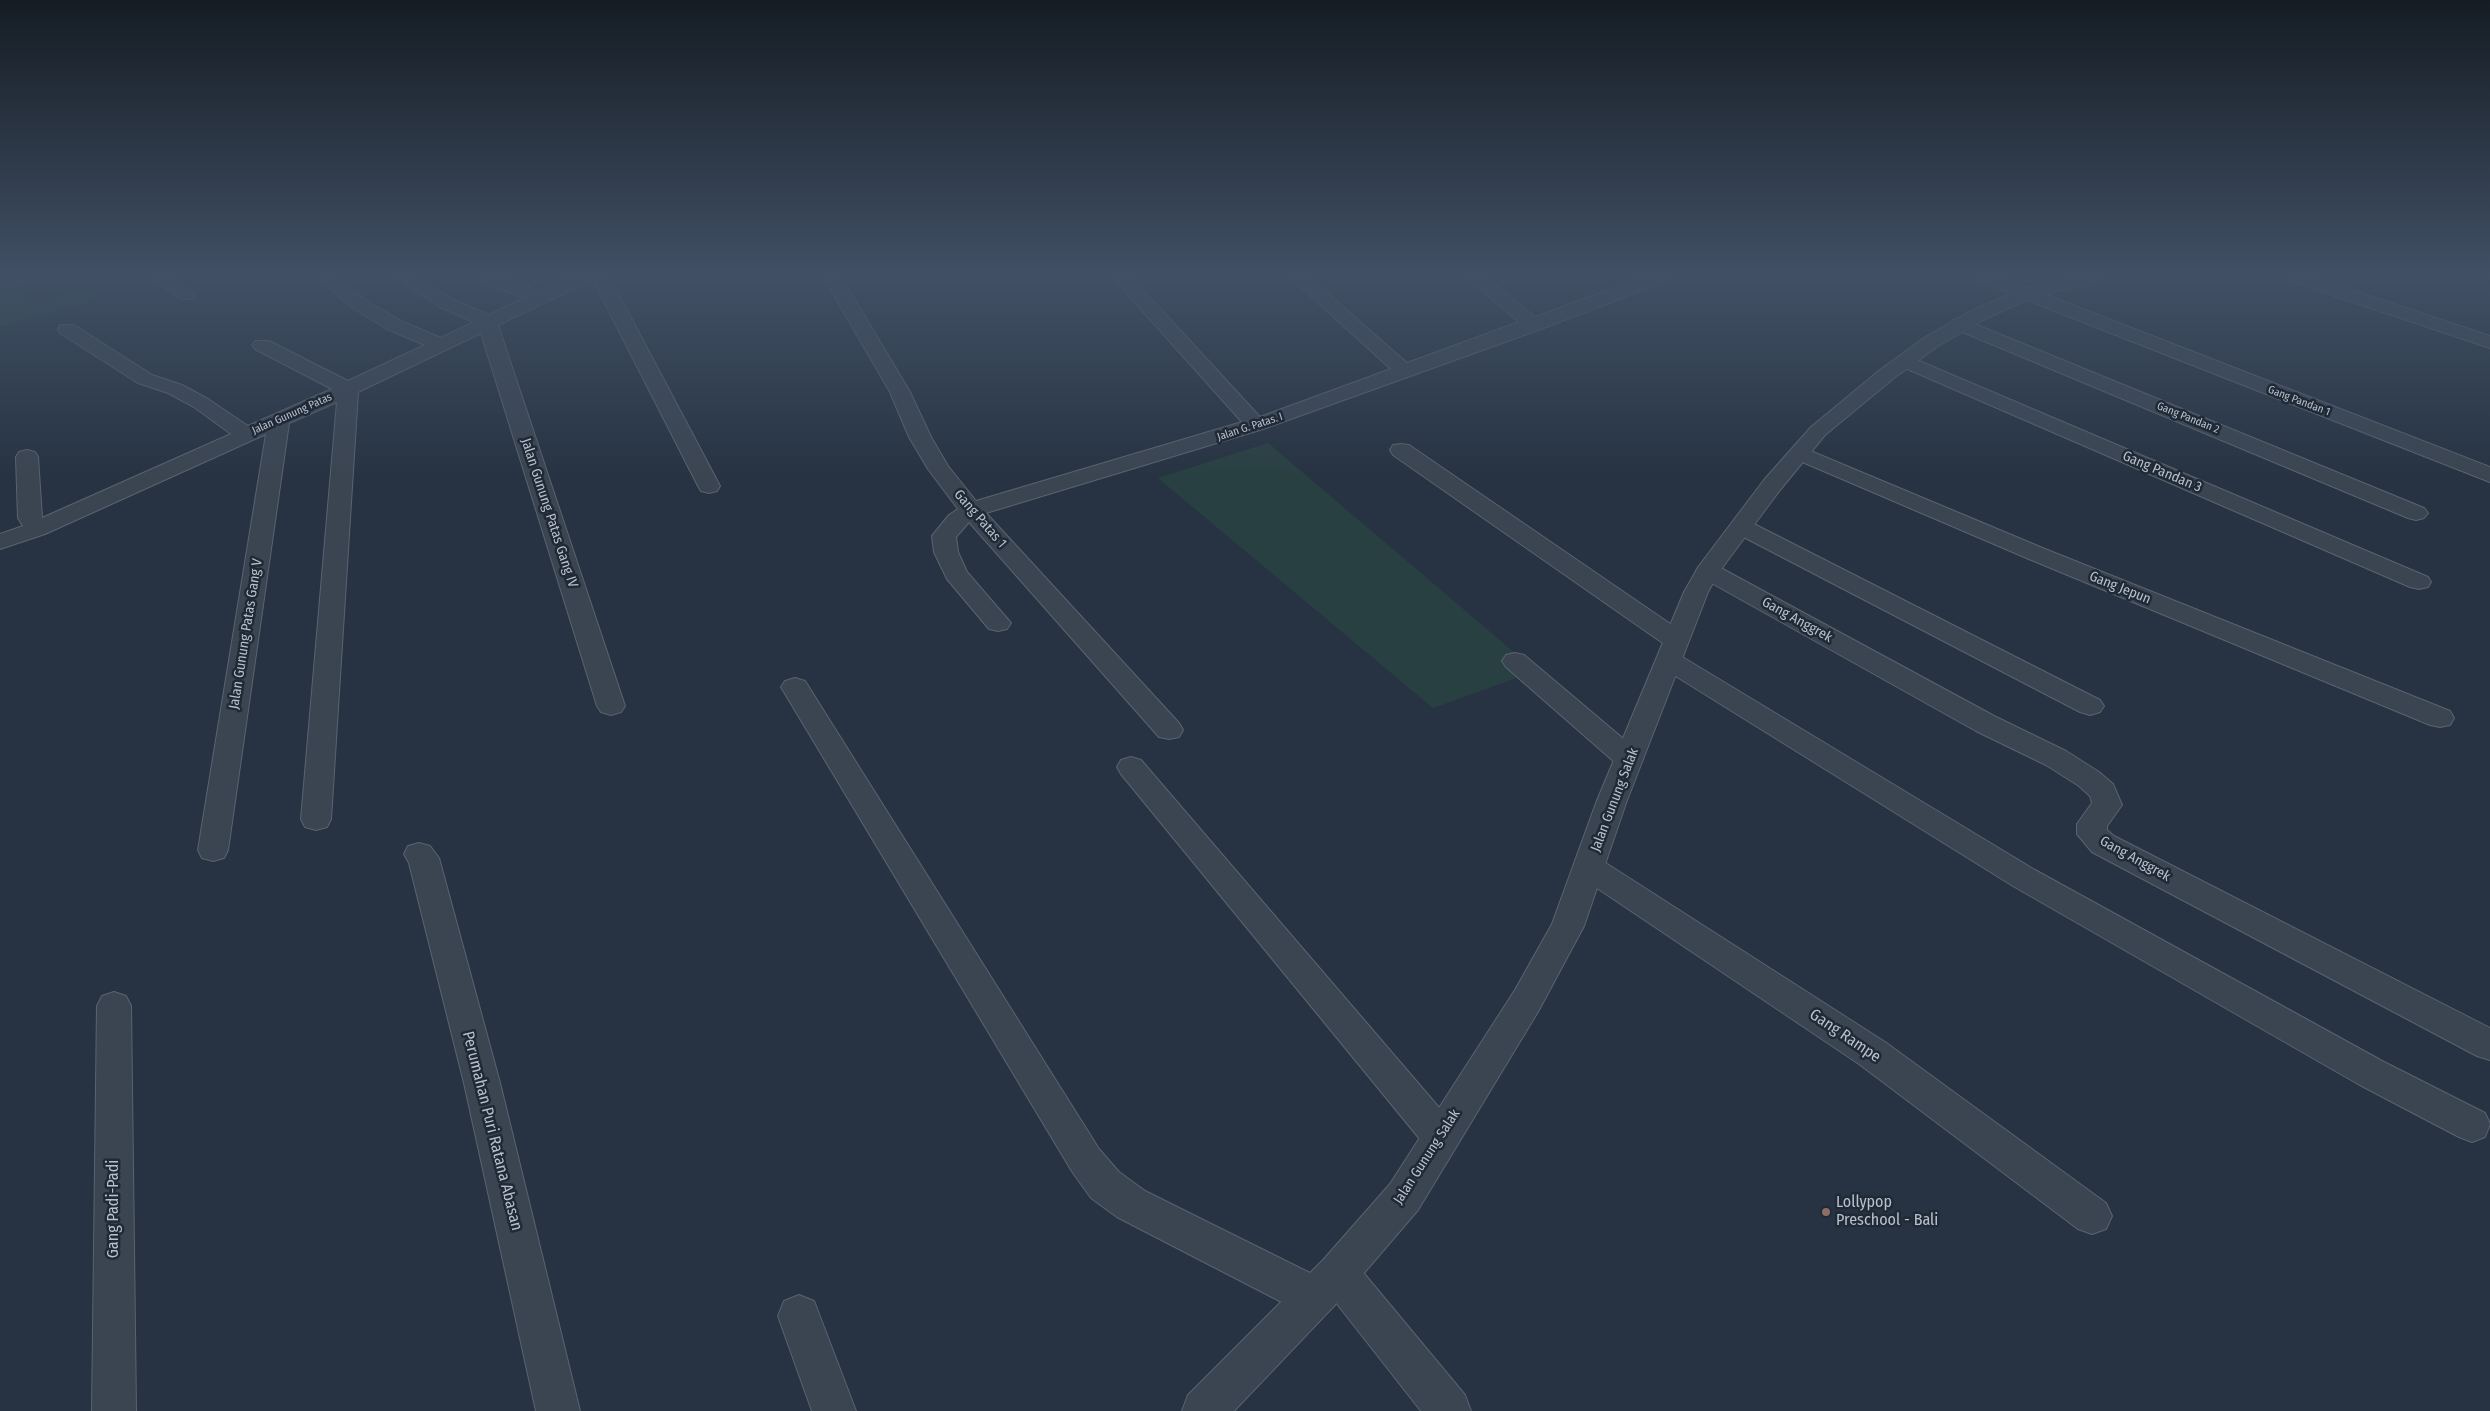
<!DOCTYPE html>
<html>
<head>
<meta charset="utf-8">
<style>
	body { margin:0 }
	canvas { display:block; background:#273342 }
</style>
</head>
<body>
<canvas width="2490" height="1411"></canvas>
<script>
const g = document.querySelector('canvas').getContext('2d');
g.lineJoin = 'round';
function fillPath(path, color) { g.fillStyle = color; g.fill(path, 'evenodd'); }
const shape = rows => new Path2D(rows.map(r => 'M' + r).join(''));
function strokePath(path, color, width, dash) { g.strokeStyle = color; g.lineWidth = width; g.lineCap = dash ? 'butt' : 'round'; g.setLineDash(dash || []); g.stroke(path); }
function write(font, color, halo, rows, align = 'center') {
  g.font = font + ' "Fira Sans Condensed",sans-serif'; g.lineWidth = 5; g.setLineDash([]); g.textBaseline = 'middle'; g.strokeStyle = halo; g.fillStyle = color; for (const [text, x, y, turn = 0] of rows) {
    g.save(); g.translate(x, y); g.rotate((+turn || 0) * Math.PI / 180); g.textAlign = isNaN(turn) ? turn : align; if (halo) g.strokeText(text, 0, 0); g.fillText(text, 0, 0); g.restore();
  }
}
fillPath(shape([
	[0,278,47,278,16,285,29,305,93,289,97,300,0,327],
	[1268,443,1536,671,1433,708,1158,478]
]), '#294043');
const minor = shape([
	[150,278,171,278,196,295,193,299,181,299,150,278],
	[317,278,337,278,365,300,401,321,441,338,474,322,440,307,396,278,417,278,452,299,489,315,524,298,482,282,479,278,504,278,539,291,567,278,590,278,587,282,498,325,625,706,621,712,611,715,601,712,597,706,481,333,358,392,331,819,327,827,316,830,305,827,301,819,337,402,289,423,228,850,224,858,213,861,202,858,198,850,266,434,45,534,0,549,0,534,23,526,18,518,16,457,19,452,27,450,35,452,38,457,42,518,231,434,194,407,168,393,138,383,60,333,58,329,60,325,74,325,152,375,182,385,208,399,248,426,332,389,255,349,252,345,255,341,269,341,348,381,425,345,387,329,353,308,317,278],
	[592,278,610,278,720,486,717,491,709,493,701,491,698,486,592,278],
	[824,278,842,278,910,392,931,437,948,466,976,501,1242,422,1113,278,1132,278,1260,417,1391,369,1291,278,1310,278,1407,363,1519,322,1467,278,1487,278,1535,317,1642,278,1667,278,1664,282,1541,329,1263,429,986,513,1179,723,1183,730,1179,737,1169,739,1159,737,969,522,956,537,958,552,967,572,1011,623,1007,629,998,631,989,629,947,579,934,552,932,536,949,515,958,509,928,469,909,437,890,392,824,278],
	[1978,278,2003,278,2490,467,2490,482,1981,282,1978,278],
	[2290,278,2316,278,2490,336,2490,348,2293,282,2290,278],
	[1960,318,2424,508,2428,513,2424,518,2416,520,2408,518,1953,328,1951,324,1953,320,1960,318],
	[1905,355,2428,577,2431,582,2428,587,2419,589,2410,587,1898,365,1895,361,1898,357,1905,355],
	[1401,444,1409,445,1685,634,1689,640,1685,646,1676,648,1667,646,1393,455,1390,450,1393,445,1401,444],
	[1801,447,2045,549,2450,711,2454,718,2450,725,2440,727,2430,725,2029,559,1793,458,1790,453,1793,448,1801,447],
	[1742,520,1750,522,2100,700,2104,706,2100,712,2090,715,2080,712,1734,532,1730,527,1734,522,1742,520],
	[1708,564,1717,566,1996,717,2066,751,2099,772,2113,784,2122,805,2107,826,2107,830,2114,836,2490,1028,2490,1060,2477,1056,2092,852,2077,834,2077,824,2092,803,2090,796,2079,786,2046,765,1976,731,1699,576,1696,571,1699,566,1708,564],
	[1515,653,1524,655,1639,752,1643,759,1639,766,1629,769,1619,766,1506,667,1502,661,1506,655,1515,653],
	[1670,653,1679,655,2035,870,2384,1062,2485,1113,2490,1124,2485,1137,2472,1142,2459,1137,2358,1084,2013,886,1661,667,1657,661,1661,655,1670,653],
	[795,678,805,681,1099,1149,1119,1172,1145,1191,1320,1278,1318,1273,1324,1259,1338,1253,1352,1259,1465,1395,1471,1411,1421,1411,1334,1300,1329,1311,1314,1317,1299,1311,1117,1217,1091,1198,1073,1173,781,687,785,681,795,678],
	[1131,757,1141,760,1454,1125,1460,1137,1454,1149,1441,1154,1428,1149,1121,774,1117,767,1121,760,1131,757],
	[419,843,430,846,439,858,500,1083,580,1411,536,1411,464,1083,409,863,404,854,408,846,419,843],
	[1590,856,1601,860,1885,1042,2106,1203,2112,1216,2106,1229,2092,1234,2078,1229,1859,1064,1579,876,1574,868,1579,860,1590,856],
	[114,992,126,996,131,1006,136,1411,92,1411,97,1006,102,996,114,992],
	[799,1295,814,1301,856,1411,812,1411,778,1316,784,1301,799,1295]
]);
const tertiary = shape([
	[2069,278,2100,278,2097,282,2030,298,1983,320,1938,346,1894,378,1825,435,1780,490,1719,572,1708,592,1626,803,1584,926,1539,1010,1418,1210,1352,1287,1234,1411,1182,1411,1188,1395,1324,1259,1390,1184,1515,990,1552,924,1596,803,1684,592,1699,566,1764,480,1811,427,1880,370,1924,338,1969,312,2018,290,2069,278]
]);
strokePath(minor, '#5a636f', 2);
strokePath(tertiary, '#5a636f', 2);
fillPath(minor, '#3b4552');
fillPath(tertiary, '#3b4552');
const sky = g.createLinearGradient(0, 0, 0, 476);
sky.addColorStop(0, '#151c24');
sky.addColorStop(0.58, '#415065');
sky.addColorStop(1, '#41506500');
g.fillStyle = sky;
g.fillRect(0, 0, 2490, 476);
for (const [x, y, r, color] of [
	[1826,1212,5,"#8d6e63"]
]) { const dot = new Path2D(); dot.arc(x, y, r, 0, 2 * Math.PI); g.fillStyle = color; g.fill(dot); strokePath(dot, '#202a37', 2); }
write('11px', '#b9c0cc', '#202a37', [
	["Gang Pandan 1",2299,401,21],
	["Jalan Gunung Patas",292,414,-24],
	["Gang Pandan 2",2188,418,22],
	["Jalan G. Patas. I",1250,427,-18]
]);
write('14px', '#b9c0cc', '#202a37', [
	["Gang Pandan 3",2162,472,23],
	["Jalan Gunung Patas Gang IV",549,513,72],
	["Gang Patas 1",980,519,49],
	["Gang Jepun",2120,588,22],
	["Gang Anggrek",1797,620,29],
	["Jalan Gunung Patas Gang V",246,634,-81],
	["Jalan Gunung Salak",1615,800,-69],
	["Gang Anggrek",2135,859,29],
	["Jalan Gunung Salak",1427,1157,-57]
]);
write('16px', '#b9c0cc', '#202a37', [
	["Gang Rampe",1845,1036,34],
	["Perumahan Puri Ratana Abasan",492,1131,76],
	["Gang Padi-Padi",114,1209,-90]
]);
write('16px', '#b9c0cc', '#202a37', [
	["Lollypop",1836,1203],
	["Preschool - Bali",1836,1221]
], 'left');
</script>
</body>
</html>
